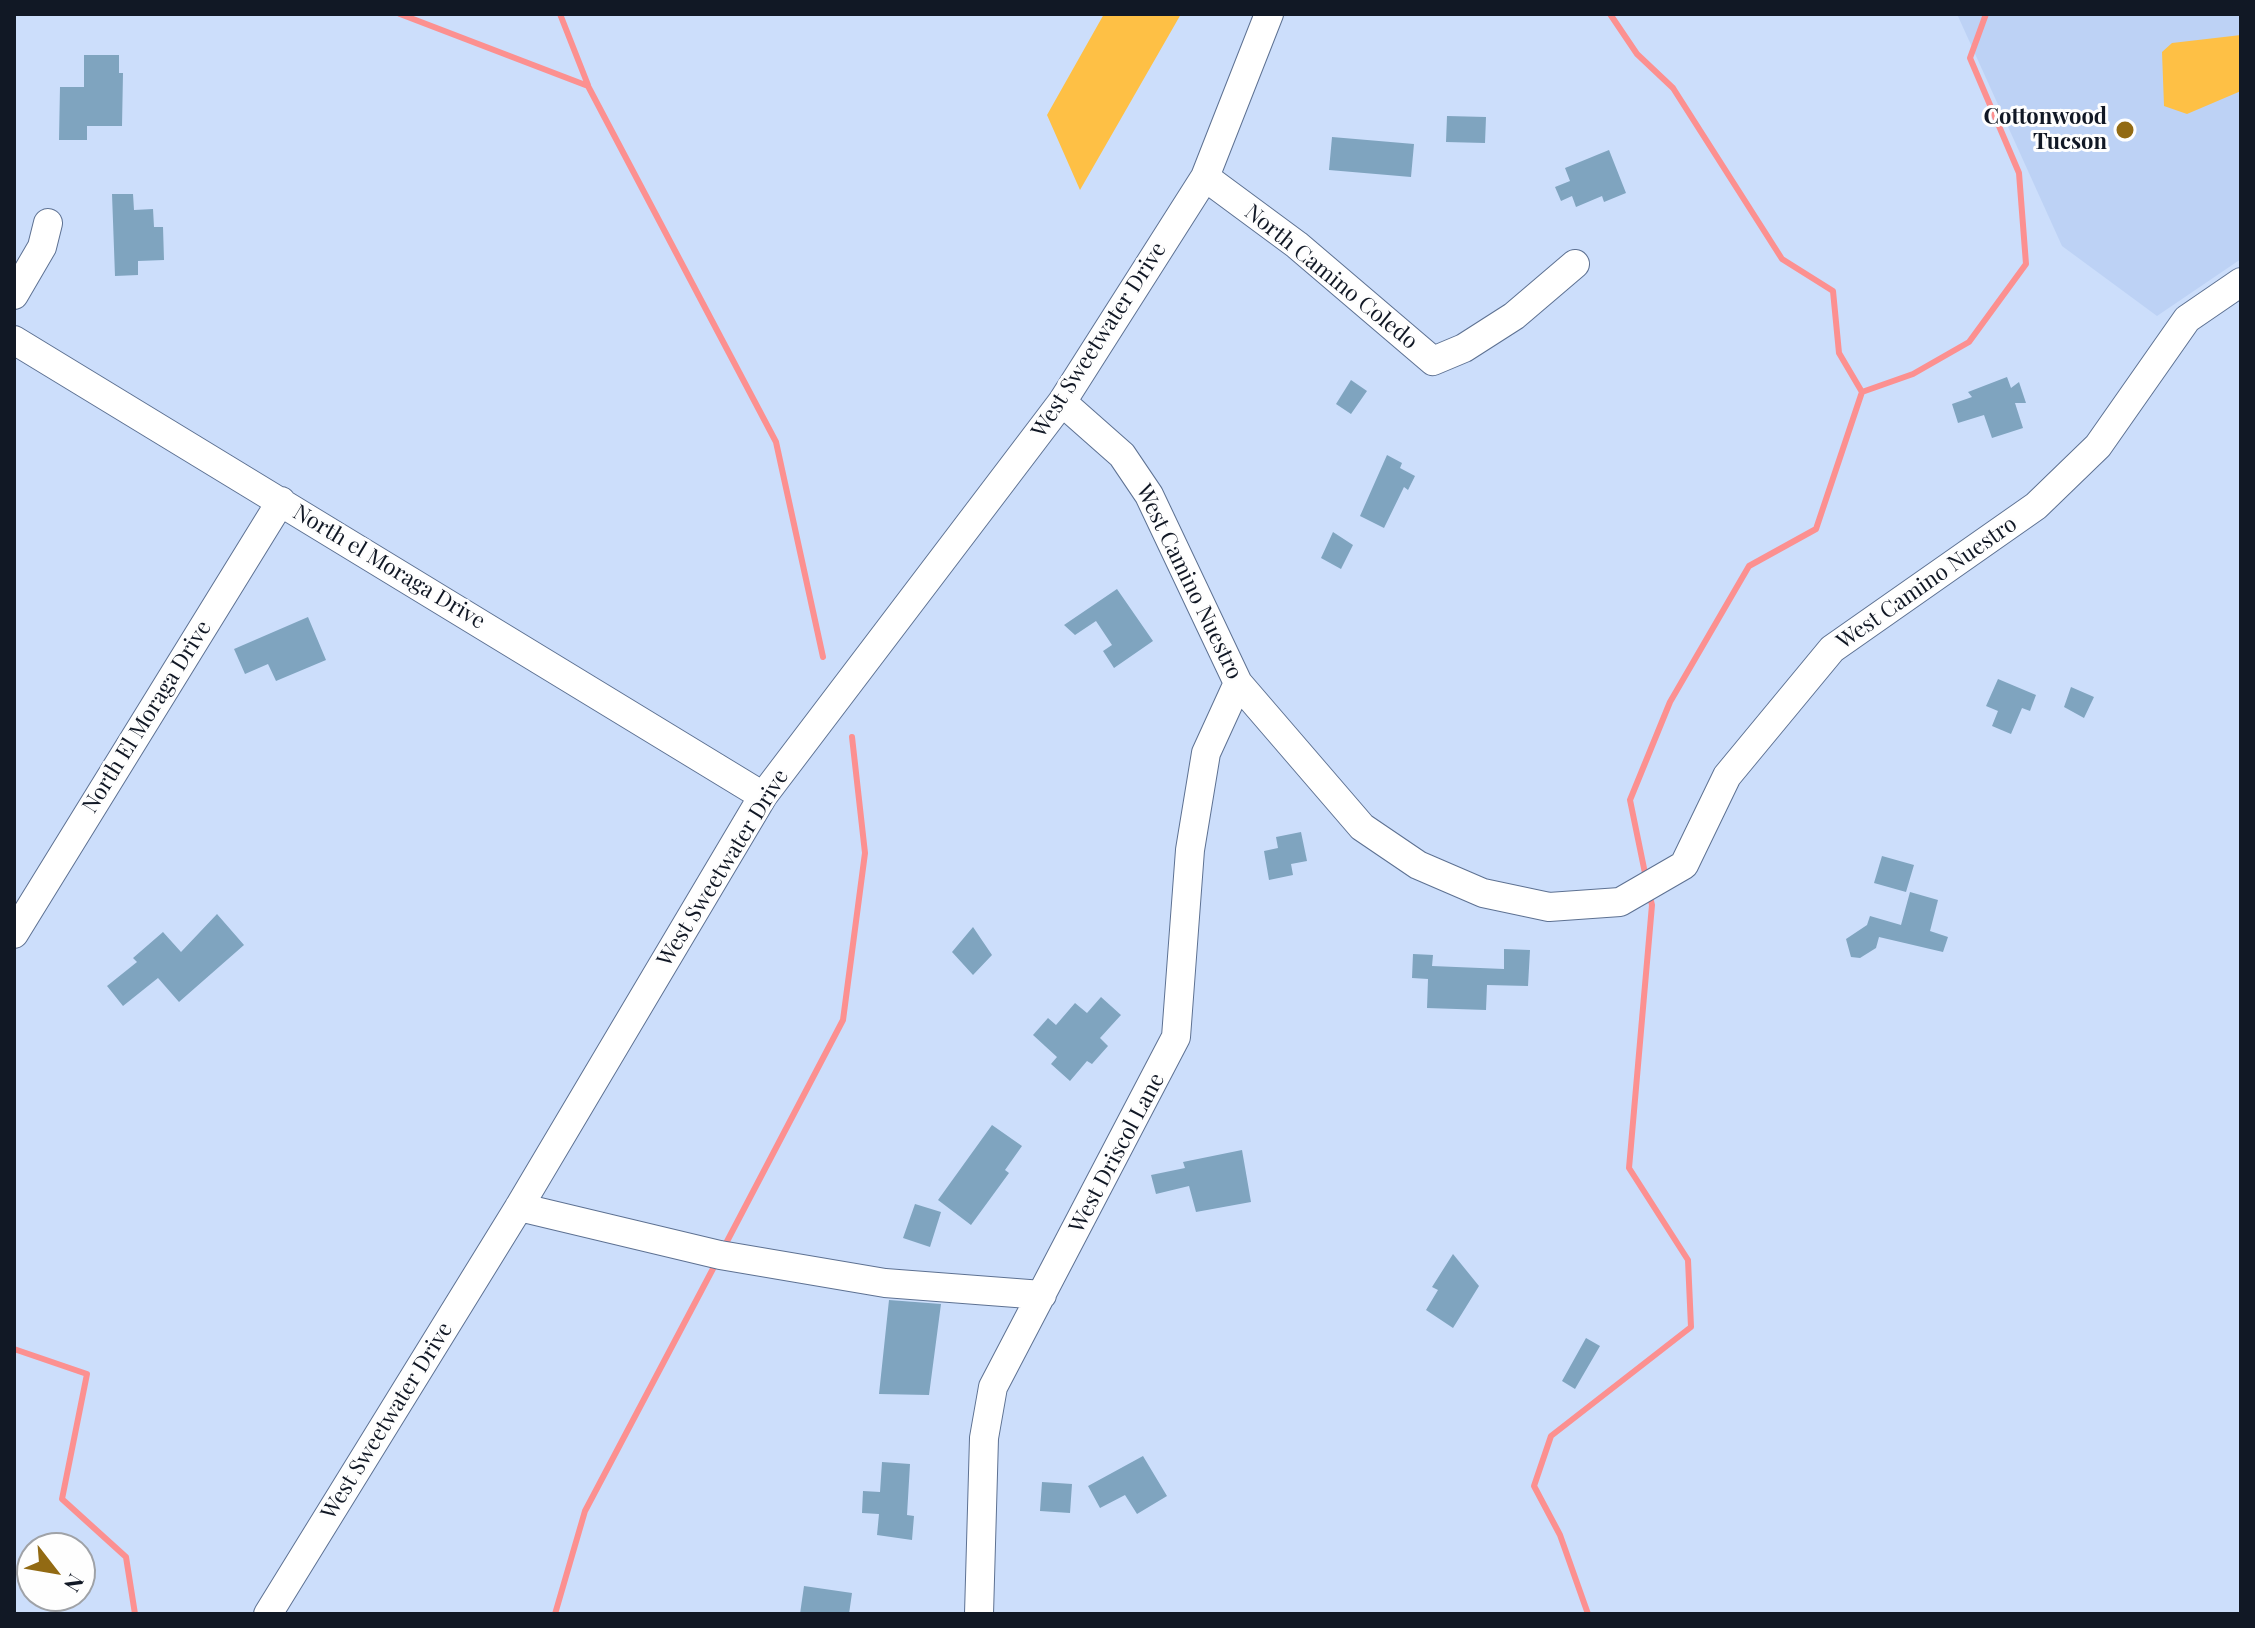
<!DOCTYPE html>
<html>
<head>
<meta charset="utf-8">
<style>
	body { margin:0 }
	#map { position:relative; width:2255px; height:1628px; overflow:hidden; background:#ccdefb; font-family:"Playfair Display",serif }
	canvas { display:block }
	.frame { position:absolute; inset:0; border:16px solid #111825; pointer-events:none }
	.north { position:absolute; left:16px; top:1532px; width:80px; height:80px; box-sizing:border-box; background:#fefefe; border:2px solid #9fa2a7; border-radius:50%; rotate:121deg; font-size:22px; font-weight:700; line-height:32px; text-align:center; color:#111825 }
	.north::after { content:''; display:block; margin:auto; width:28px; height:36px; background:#926a13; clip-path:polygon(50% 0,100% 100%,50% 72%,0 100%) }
</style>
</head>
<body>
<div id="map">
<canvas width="2255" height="1628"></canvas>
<div class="frame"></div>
<div class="north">N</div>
</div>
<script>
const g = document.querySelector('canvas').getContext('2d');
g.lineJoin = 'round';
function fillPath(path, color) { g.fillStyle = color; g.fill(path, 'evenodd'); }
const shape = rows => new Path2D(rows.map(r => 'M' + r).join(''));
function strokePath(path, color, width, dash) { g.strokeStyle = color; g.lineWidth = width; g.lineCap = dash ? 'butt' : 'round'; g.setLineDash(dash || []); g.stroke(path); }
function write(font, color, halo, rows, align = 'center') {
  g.font = font + ' "Playfair Display",serif'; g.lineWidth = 6; g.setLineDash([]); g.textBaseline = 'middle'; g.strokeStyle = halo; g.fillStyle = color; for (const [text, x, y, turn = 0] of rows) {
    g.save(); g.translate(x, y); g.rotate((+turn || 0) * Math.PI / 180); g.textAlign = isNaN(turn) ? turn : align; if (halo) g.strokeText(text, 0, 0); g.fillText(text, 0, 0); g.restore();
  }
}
fillPath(shape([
	[1957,14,2241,14,2241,259,2157,316,2062,246]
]), '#bdd2f5');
fillPath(shape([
	[1104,14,1181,14,1080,190,1047,115],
	[2241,35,2241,91,2187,114,2164,106,2162,52,2172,43]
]), '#fec045');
strokePath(shape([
	[400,14,588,86,776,442,823,657],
	[560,14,588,85],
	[1610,14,1637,54,1673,88,1782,259,1833,291,1839,353,1862,392,1816,529,1749,566,1670,702,1630,800,1646,878],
	[1862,392,1913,374,1969,342,2026,264,2019,173,1970,58,1986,14],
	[723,1249,843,1020,865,853,852,737],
	[14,1349,87,1374,62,1499,126,1557,135,1614],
	[555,1614,585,1511,716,1263],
	[1588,1614,1560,1535,1534,1486,1551,1436,1691,1327,1688,1260,1629,1168,1652,905,1649,893]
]), '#fc9090', 6);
fillPath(shape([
	[84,55,119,55,119,73,123,73,122,126,87,126,87,140,59,140,60,87,84,87],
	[1447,116,1486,117,1485,143,1446,142],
	[1332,137,1414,144,1411,177,1329,170],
	[1609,150,1626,193,1604,202,1602,196,1576,207,1572,196,1561,201,1555,187,1570,181,1565,168],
	[112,194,133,194,134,210,153,209,154,227,163,227,164,260,138,261,138,275,115,276],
	[2007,377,2011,388,2019,382,2026,403,2015,403,2023,428,1992,438,1984,415,1958,423,1952,404,1972,397,1968,392],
	[1351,380,1367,391,1351,414,1336,404],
	[1387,455,1402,463,1400,468,1415,476,1408,490,1404,487,1384,528,1360,516],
	[1333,532,1353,545,1341,569,1321,558],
	[1117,589,1153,641,1114,668,1103,651,1112,645,1096,621,1075,635,1064,625],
	[308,617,326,660,276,681,268,664,245,674,234,649],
	[1998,679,2036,695,2030,711,2022,708,2011,734,1992,726,1998,711,1986,706],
	[2071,687,2094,697,2084,718,2064,707],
	[1301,832,1307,861,1291,864,1293,875,1269,880,1264,851,1278,848,1276,837],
	[1882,856,1914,865,1906,892,1874,883],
	[1910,892,1938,900,1930,931,1948,937,1943,952,1879,937,1876,948,1860,958,1851,957,1846,939,1867,925,1870,916,1901,925],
	[217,914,244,945,179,1002,158,978,123,1006,107,986,137,962,133,958,163,932,181,952],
	[973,927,992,955,973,975,952,952],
	[1504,949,1530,950,1528,986,1487,985,1486,1010,1427,1008,1428,979,1412,978,1413,954,1433,955,1432,966,1504,969],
	[1101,997,1121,1015,1100,1038,1108,1046,1092,1064,1087,1061,1070,1081,1051,1064,1057,1057,1033,1035,1048,1018,1056,1025,1075,1003,1087,1013],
	[992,1125,1022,1146,1005,1170,1009,1173,971,1225,938,1200],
	[1242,1150,1251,1202,1196,1212,1189,1186,1156,1194,1151,1175,1185,1168,1183,1162],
	[915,1204,941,1212,930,1247,903,1238],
	[1453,1254,1479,1286,1453,1328,1426,1310,1438,1290,1432,1287],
	[889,1300,941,1304,929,1395,879,1394],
	[1586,1338,1600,1346,1575,1389,1562,1381],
	[1143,1456,1167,1496,1137,1514,1125,1495,1100,1508,1088,1486],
	[882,1462,910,1464,907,1515,914,1516,912,1540,877,1535,879,1514,862,1513,863,1491,880,1492],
	[1042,1482,1072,1484,1070,1513,1040,1511],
	[804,1586,852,1593,849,1614,800,1614]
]), '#7fa4bf');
const minor = shape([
	[1205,177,1297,245,1433,361,1464,348,1514,316,1575,264],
	[14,295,42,247,48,223],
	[14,340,763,796],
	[1062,402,1122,455,1149,495,1238,683,1362,827,1418,865,1483,893,1549,907,1620,902,1684,865,1727,776,1832,649,2036,506,2098,446,2187,319,2241,282],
	[14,934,281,501],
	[519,1207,720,1255,885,1283,1042,1295],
	[268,1614,519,1207,763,796,1062,402,1205,177,1269,14],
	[979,1614,984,1438,993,1387,1176,1037,1190,850,1206,753,1238,683]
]);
strokePath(minor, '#5d7192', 30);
strokePath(minor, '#fff', 28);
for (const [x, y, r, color] of [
	[2125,130,10,"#926a13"]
]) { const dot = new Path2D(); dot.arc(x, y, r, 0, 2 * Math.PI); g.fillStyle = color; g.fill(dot); strokePath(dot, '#fefefe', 3); }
write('bold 22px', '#111825', '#fefefe', [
	["Cottonwood",2107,117],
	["Tucson",2107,142]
], 'right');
write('22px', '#111825', '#fefefe', [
	["North Camino Coledo",1331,277,39],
	["West Sweetwater Drive",1099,340,-57],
	["North el Moraga Drive",389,567,31],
	["West Camino Nuestro",1189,582,64],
	["West Camino Nuestro",1927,583,-35],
	["North El Moraga Drive",147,717,-58],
	["West Sweetwater Drive",723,868,-58],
	["West Driscol Lane",1117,1153,-62],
	["West Sweetwater Drive",387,1421,-58]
]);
</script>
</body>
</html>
